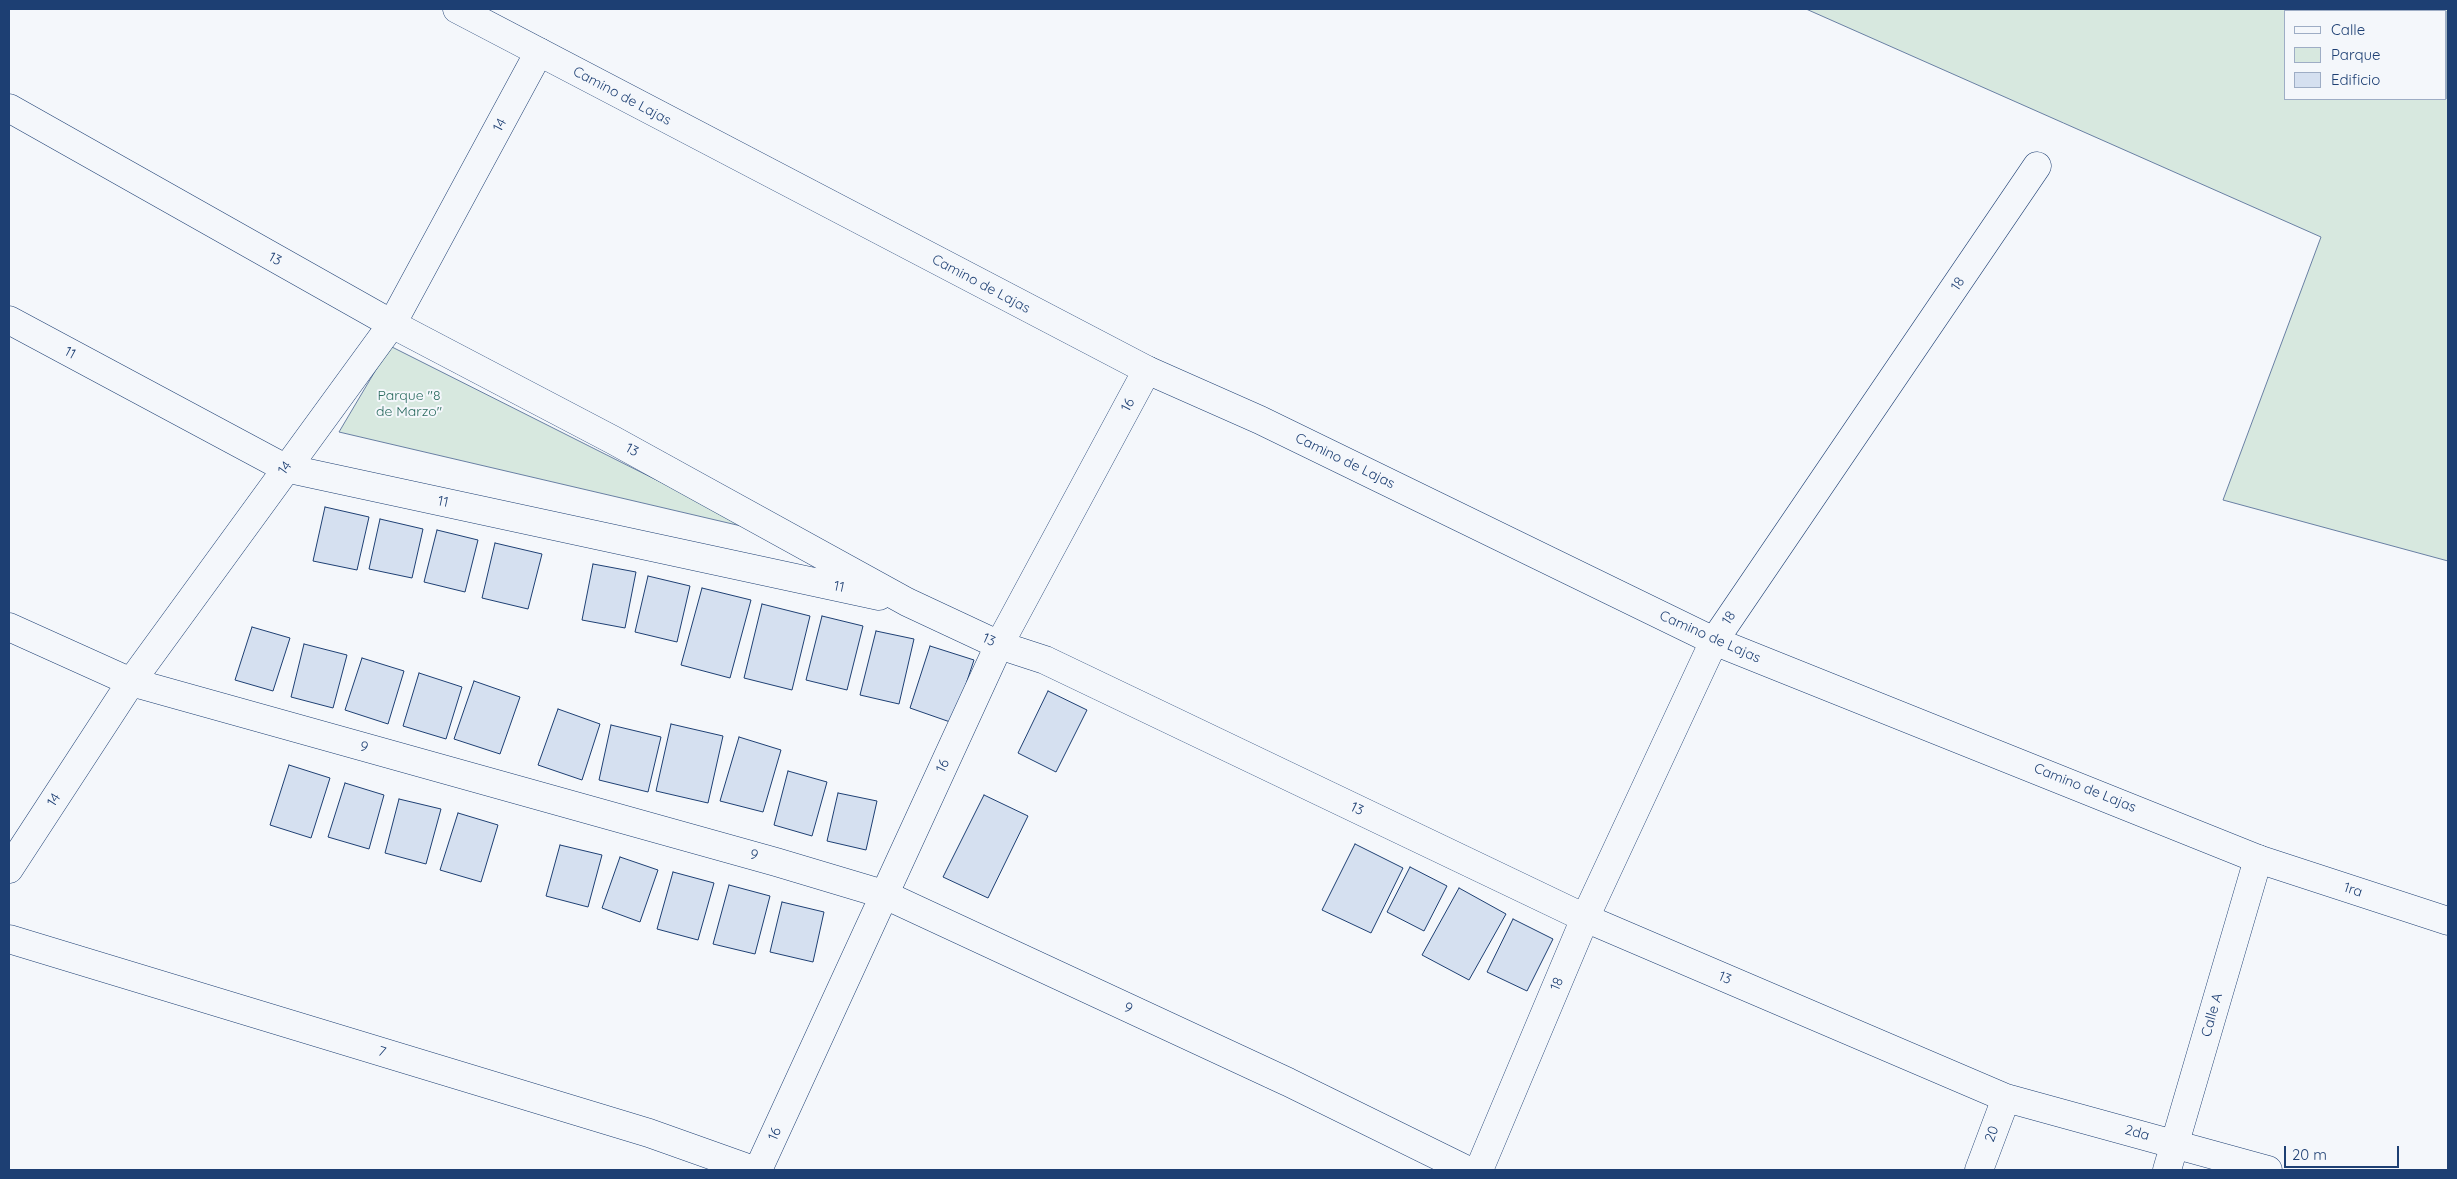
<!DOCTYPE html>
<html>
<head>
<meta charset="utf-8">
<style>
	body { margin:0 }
	#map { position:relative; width:2457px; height:1179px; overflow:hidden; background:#f4f7fb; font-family:Quicksand,sans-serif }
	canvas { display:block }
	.frame { position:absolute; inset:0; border:10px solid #1d3f73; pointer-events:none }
	.legend { position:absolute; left:2284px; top:10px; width:162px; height:90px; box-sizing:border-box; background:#f4f7fb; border:1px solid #9eadc5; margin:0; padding:6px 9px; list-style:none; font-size:15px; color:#1d3f73 }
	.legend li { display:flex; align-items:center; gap:10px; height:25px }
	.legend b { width:25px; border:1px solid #9eadc5 }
	.scale { position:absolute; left:2284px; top:1146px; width:115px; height:22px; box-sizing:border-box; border:2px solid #1d3f73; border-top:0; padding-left:6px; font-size:15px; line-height:18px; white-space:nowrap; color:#1d3f73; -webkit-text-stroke:4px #f4f7fb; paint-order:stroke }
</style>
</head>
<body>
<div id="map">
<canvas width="2457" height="1179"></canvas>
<div class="frame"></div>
<ul class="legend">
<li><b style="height:6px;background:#f4f7fb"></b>Calle</li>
<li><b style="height:14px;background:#d7e8df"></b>Parque</li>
<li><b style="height:14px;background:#d5e0f0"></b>Edificio</li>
</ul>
<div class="scale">20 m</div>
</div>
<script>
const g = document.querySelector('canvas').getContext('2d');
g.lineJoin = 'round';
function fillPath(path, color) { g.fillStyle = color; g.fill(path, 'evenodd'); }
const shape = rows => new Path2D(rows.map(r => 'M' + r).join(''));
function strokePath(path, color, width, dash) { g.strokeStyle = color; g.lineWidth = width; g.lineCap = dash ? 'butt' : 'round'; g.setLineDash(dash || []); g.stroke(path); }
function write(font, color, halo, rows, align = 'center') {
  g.font = font + ' Quicksand,sans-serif'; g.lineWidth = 4; g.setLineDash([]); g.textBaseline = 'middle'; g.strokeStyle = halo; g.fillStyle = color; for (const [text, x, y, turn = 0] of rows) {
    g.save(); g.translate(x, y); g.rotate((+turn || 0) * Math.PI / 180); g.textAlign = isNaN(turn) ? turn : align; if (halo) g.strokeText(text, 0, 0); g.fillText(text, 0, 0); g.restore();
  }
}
const green = shape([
	[1806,9,2448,9,2448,561,2223,500,2321,237,1806,9],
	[2286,11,2446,11,2446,99,2286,99,2286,11],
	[390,346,754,529,339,432,390,346]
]);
fillPath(green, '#d7e8df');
strokePath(green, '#687fa3', 1);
const building = shape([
	[325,507,369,517,357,570,313,561,325,507],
	[380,519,423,529,412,578,369,569,380,519],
	[437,530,478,540,465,592,424,582,437,530],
	[495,543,542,554,528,609,482,598,495,543],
	[593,564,636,572,625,628,582,620,593,564],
	[648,576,690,586,677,642,635,632,648,576],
	[702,588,751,600,730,678,681,665,702,588],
	[762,604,810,616,792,690,744,678,762,604],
	[822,616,863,626,847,690,806,680,822,616],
	[252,627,290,638,273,691,235,680,252,627],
	[876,631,914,639,899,704,860,695,876,631],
	[304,644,347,655,333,708,291,697,304,644],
	[930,646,974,660,953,723,910,708,930,646],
	[362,658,404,671,388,724,345,710,362,658],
	[419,673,462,687,446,739,403,726,419,673],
	[474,681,520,697,500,754,454,739,474,681],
	[1048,691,1087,710,1056,772,1018,753,1048,691],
	[558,709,600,724,582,780,538,765,558,709],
	[671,724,723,736,708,803,656,791,671,724],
	[611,725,661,737,648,792,599,780,611,725],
	[739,737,781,750,763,812,720,801,739,737],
	[289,765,330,778,311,838,270,825,289,765],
	[788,771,827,782,812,836,774,825,788,771],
	[345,783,384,795,369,849,328,837,345,783],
	[838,793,877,801,866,850,827,841,838,793],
	[984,795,1028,816,988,898,943,877,984,795],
	[399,799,441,809,426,864,385,853,399,799],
	[458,813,498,825,481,882,440,870,458,813],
	[1355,844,1403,868,1371,933,1322,910,1355,844],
	[560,845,602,855,588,907,546,896,560,845],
	[620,857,658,870,640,922,602,908,620,857],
	[1410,867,1447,886,1424,931,1387,912,1410,867],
	[673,872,714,883,698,940,657,929,673,872],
	[729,885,770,896,755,954,713,944,729,885],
	[1459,888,1506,914,1469,980,1422,955,1459,888],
	[782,902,824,912,813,962,770,952,782,902],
	[1513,919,1553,939,1527,991,1487,972,1513,919]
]);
fillPath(building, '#d5e0f0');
strokePath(building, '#1d3f73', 1);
const minor = shape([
	[9,108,392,324,613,440,907,602,999,645,1045,660,1585,918,2006,1098,2268,1170],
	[9,320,285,468,879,596],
	[9,627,131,682,776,862,883,894,1288,1082,1467,1170],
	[9,869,131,682,392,324,539,52],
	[9,939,649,1133,753,1170],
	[758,1170,999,645,1147,370],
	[1479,1170,1585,918,1714,641,2037,166],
	[1979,1170,2006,1098],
	[2167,1170,2258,859]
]);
const tertiary = shape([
	[457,9,1147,370,1260,420,1714,641,2258,859,2448,921]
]);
strokePath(minor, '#1d3f73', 29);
strokePath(tertiary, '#1d3f73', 29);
strokePath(minor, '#f4f7fb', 28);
strokePath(tertiary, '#f4f7fb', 28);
write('14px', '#1d3f73', '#f4f7fb', [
	["Camino de Lajas",622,96,28],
	["14",500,125,-62],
	["13",275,259,29],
	["Camino de Lajas",981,284,28],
	["18",1958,284,-56],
	["11",70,353,28],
	["16",1128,405,-62],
	["13",632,450,29],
	["Camino de Lajas",1345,461,26],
	["14",285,468,-54],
	["11",443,502,12],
	["11",839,587,12],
	["18",1729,618,-56],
	["Camino de Lajas",1710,637,24],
	["13",989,640,24],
	["9",364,747,16],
	["16",943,766,-65],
	["Camino de Lajas",2085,788,22],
	["14",54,800,-57],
	["13",1357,809,26],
	["9",754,855,16],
	["1ra",2353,890,18],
	["13",1725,978,23],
	["18",1557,984,-67],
	["9",1128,1008,25],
	["Calle A",2212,1015,-74],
	["7",382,1052,17],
	["2da",2137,1133,15],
	["16",775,1134,-66],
	["20",1992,1134,-70]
]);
write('14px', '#2c6c60', '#f4f7fb', [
	["Parque \"8",409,396],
	["de Marzo\"",409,412]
]);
</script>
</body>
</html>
